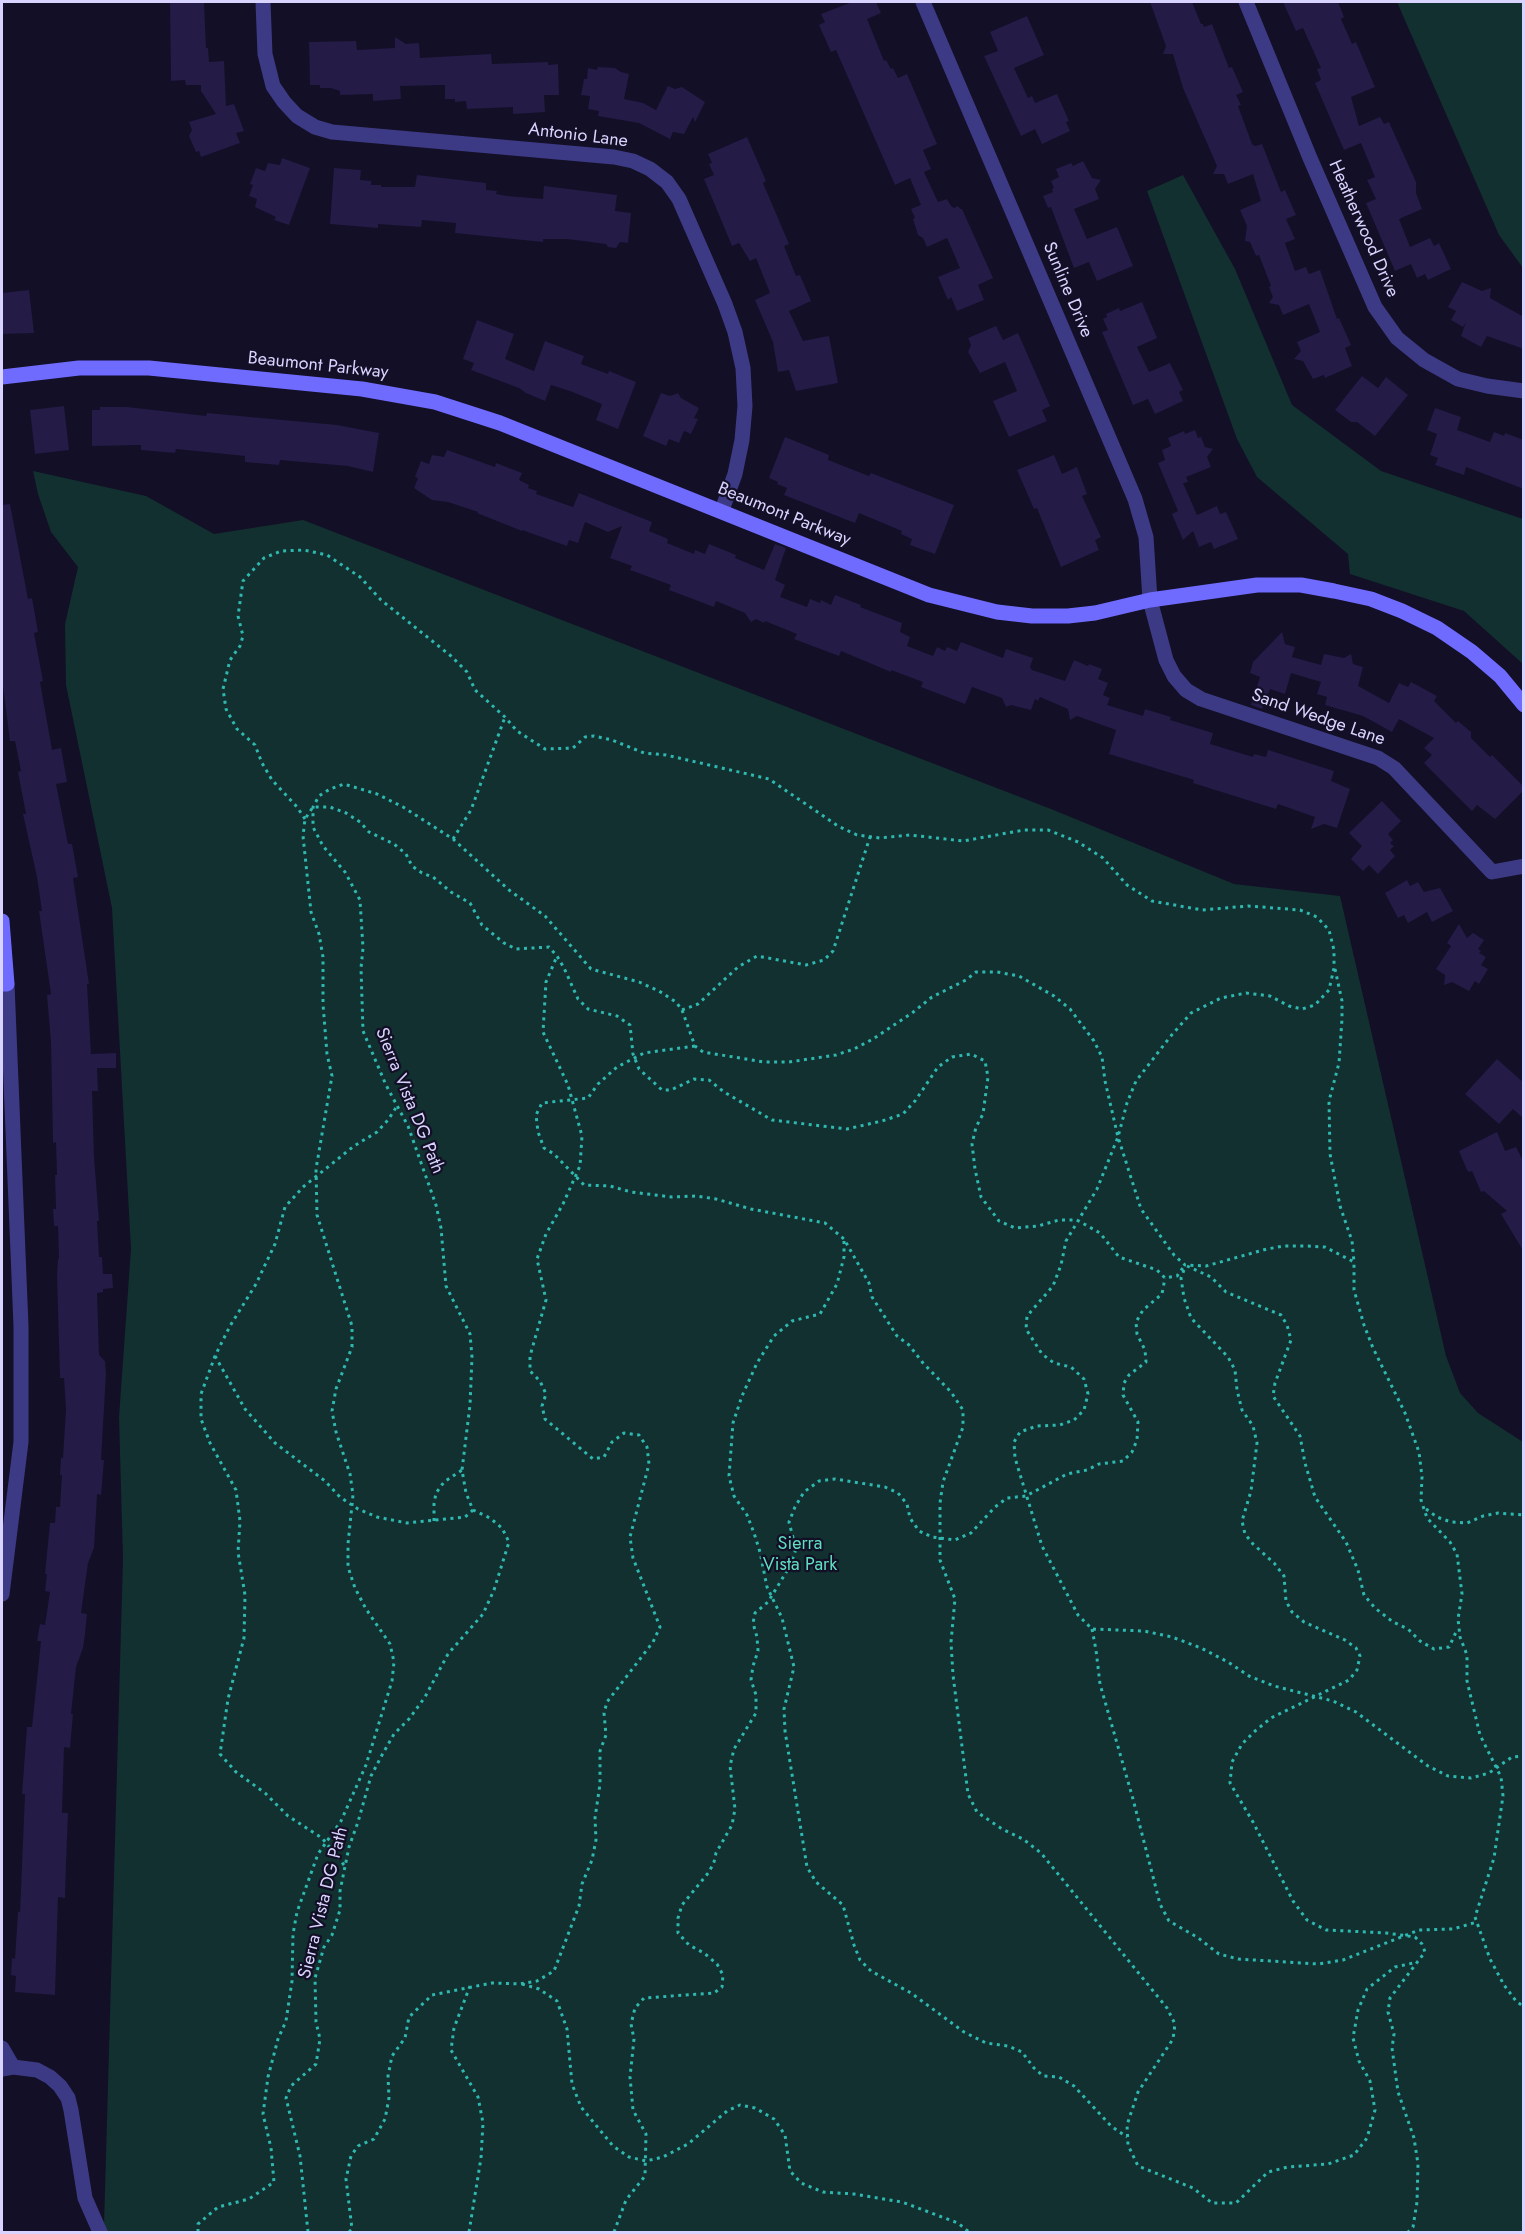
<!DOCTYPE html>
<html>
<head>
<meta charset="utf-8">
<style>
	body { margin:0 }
	#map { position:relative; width:1525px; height:2234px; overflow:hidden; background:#130f26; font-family:Jost,sans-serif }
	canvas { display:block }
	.frame { position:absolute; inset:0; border:3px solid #d9d4ff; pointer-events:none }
</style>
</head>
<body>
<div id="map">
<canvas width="1525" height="2234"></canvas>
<div class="frame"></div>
</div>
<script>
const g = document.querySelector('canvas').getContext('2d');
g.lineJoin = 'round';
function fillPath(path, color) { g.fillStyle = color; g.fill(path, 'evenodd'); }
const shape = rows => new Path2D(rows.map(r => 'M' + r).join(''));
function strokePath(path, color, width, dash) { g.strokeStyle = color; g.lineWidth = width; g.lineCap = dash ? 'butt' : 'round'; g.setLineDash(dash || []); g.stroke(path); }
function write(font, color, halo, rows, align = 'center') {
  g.font = font + ' Jost,sans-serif'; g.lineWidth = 4.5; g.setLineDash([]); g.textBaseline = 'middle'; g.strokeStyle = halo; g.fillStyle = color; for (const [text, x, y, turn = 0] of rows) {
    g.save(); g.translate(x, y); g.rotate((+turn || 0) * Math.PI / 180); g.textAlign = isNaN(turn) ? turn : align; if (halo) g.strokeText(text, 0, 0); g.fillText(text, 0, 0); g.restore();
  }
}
fillPath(shape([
	[1397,2,1523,2,1523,268,1499,235],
	[1183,175,1235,269,1292,405,1381,471,1523,519,1523,664,1464,611,1350,574,1348,554,1257,477,1237,439,1147,191],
	[33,471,146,496,214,534,303,520,1051,809,1234,884,1340,896,1446,1356,1460,1393,1478,1413,1523,1442,1523,2232,107,2232,104,2225,123,1559,119,1417,131,1249,112,908,66,685,65,624,78,567,51,532,38,494]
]), '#12302f');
fillPath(shape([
	[170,2,204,2,206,48,208,48,209,62,224,61,226,106,234,104,244,131,236,133,240,143,201,157,199,151,196,152,189,136,192,130,189,122,216,114,201,91,201,85,186,85,185,80,171,81],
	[852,2,876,2,881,13,867,19,884,61,886,60,891,69,893,68,898,78,907,74,937,144,923,150,931,169,924,172,938,202,947,199,951,206,954,208,958,206,960,209,962,209,993,278,978,285,984,300,957,311,951,297,948,300,938,277,960,268,947,238,927,247,923,238,918,235,913,219,915,218,911,209,921,205,910,178,895,185,836,50,831,52,819,25,825,22,821,14],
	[1150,2,1192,2,1201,24,1203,24,1204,27,1212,24,1229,68,1232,67,1243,92,1236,95,1241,105,1238,106,1252,144,1255,146,1262,144,1281,192,1285,190,1296,215,1286,219,1295,239,1285,243,1295,271,1306,267,1309,274,1320,270,1337,319,1339,318,1351,345,1345,348,1352,366,1325,378,1324,375,1313,379,1303,361,1294,359,1301,351,1297,342,1320,332,1309,304,1283,315,1279,305,1269,303,1273,297,1269,287,1271,286,1259,255,1256,256,1250,242,1245,241,1247,226,1240,210,1261,201,1253,174,1228,184,1224,174,1213,174,1217,166,1183,88,1173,54,1163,54,1166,46],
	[1283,2,1338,2,1344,17,1341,19,1352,44,1356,42,1375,87,1351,97,1359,126,1380,117,1384,124,1389,122,1416,182,1416,193,1422,209,1399,219,1410,247,1430,238,1434,246,1439,243,1451,269,1428,280,1425,274,1417,278,1411,264,1395,271,1366,203,1376,199,1367,180,1375,177,1361,143,1344,150,1315,83,1321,80,1317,69,1321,68,1303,28,1296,31],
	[1027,16,1044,55,1014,68,1028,98,1032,96,1035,103,1057,94,1069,121,1066,122,1070,131,1042,144,1035,129,1021,136,984,56,998,51,990,32],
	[395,37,406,44,419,43,420,58,491,54,492,64,548,62,548,65,558,64,559,95,544,95,545,112,513,114,513,107,467,109,466,101,455,102,455,99,445,99,445,85,400,86,401,99,373,101,373,94,340,95,340,91,331,88,320,88,320,85,310,85,309,42,356,41,357,50,395,48],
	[598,67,615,68,621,72,629,74,624,99,643,103,656,110,668,86,675,89,682,87,705,102,695,122,693,117,684,134,673,132,670,139,639,123,598,116,599,111,588,109,590,96,581,95,584,79,587,79,588,68,597,70],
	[747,137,766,181,763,183,789,244,784,246,796,276,800,275,811,301,789,311,803,341,829,336,838,383,796,391,789,370,778,372,773,342,755,300,770,293,756,258,750,261,739,243,732,246,704,179,714,175,709,164,712,163,708,154],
	[282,158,310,168,289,225,274,220,276,217,255,207,257,199,249,196,253,185,250,184,256,168,265,171,268,163,280,165],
	[1083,161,1092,178,1101,180,1095,189,1099,199,1074,209,1087,239,1117,227,1133,266,1097,281,1089,262,1074,268,1051,207,1048,208,1043,196,1053,192,1052,189,1054,188,1051,181,1059,177,1056,169,1071,163,1073,166],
	[334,168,361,170,360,180,371,181,371,185,381,185,381,187,415,187,417,175,486,183,486,190,497,191,496,194,507,196,543,199,544,186,617,195,615,211,631,213,628,243,620,242,616,248,608,247,606,244,567,239,543,239,543,242,455,233,456,223,422,220,421,227,378,224,378,228,330,224],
	[1462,282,1482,291,1491,288,1490,298,1524,317,1524,349,1487,336,1481,347,1461,336,1466,322,1463,327,1451,320,1456,311,1448,307],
	[29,290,34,333,2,334,2,293],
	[1142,302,1157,338,1137,347,1149,372,1170,363,1183,390,1179,392,1183,401,1155,414,1148,399,1133,405,1102,332,1108,330,1103,319,1107,317,1106,314,1119,308,1120,311],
	[477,320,514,334,505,359,534,371,545,341,584,356,581,364,608,374,609,371,636,382,618,429,596,420,602,404,570,391,551,385,545,401,526,393,519,388,471,370,474,363,463,359],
	[996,326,1003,340,1018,333,1050,406,1042,410,1047,421,1009,437,993,401,1017,391,1005,362,980,373,968,352,971,345,968,338],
	[1362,376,1378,388,1386,377,1408,395,1375,436,1357,422,1351,422,1335,410],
	[661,393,670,396,678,393,681,398,699,408,694,418,698,419,691,434,684,431,679,443,669,439,666,446,643,436],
	[64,406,69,450,35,454,30,410],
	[100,407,127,407,206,416,207,413,337,425,379,433,373,472,348,466,280,460,279,465,245,462,245,456,176,449,175,453,141,450,141,445,92,446,92,410,100,410],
	[1435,408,1461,417,1457,430,1490,442,1494,432,1504,436,1505,433,1524,440,1524,489,1466,467,1464,475,1435,465,1438,458,1430,455,1437,434,1427,430],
	[1195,430,1198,438,1201,437,1205,447,1213,449,1207,457,1211,467,1186,477,1188,482,1183,483,1197,515,1217,506,1220,514,1226,512,1238,539,1214,549,1211,542,1199,547,1193,531,1183,540,1172,514,1178,511,1158,463,1165,460,1162,450,1171,446,1168,438,1184,431,1185,434],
	[785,437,829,455,828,460,869,476,871,473,954,505,935,554,910,545,912,539,901,534,902,531,859,513,855,523,784,495,787,488,777,484,778,482,769,478],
	[447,450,495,467,496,463,522,473,519,480,529,485,528,488,537,491,536,494,573,507,579,493,652,522,649,531,666,538,668,540,667,543,694,554,695,550,705,554,709,544,736,555,735,558,764,570,775,544,786,548,775,580,785,585,780,597,807,607,810,599,820,603,821,600,831,605,835,595,861,605,860,607,902,623,900,632,910,637,907,646,933,656,937,647,945,651,947,647,957,651,961,642,1003,658,1006,649,1033,658,1030,667,1032,670,1065,681,1074,660,1088,666,1089,664,1102,669,1098,679,1108,683,1103,695,1110,698,1107,705,1143,716,1145,709,1171,717,1170,720,1213,733,1210,744,1253,757,1254,754,1266,757,1268,750,1334,771,1331,781,1350,789,1337,828,1324,824,1311,829,1315,817,1278,804,1276,809,1193,783,1194,780,1109,754,1116,730,1077,716,1070,720,1068,709,1040,697,1038,701,1035,699,1031,710,1011,705,1006,707,1002,698,972,687,965,704,921,687,923,682,891,670,891,672,841,651,839,656,794,639,797,634,765,621,764,623,756,619,751,622,745,613,716,601,714,607,669,590,671,585,630,570,632,566,610,558,622,526,608,532,585,522,578,543,569,540,567,546,522,530,522,531,477,513,478,512,448,502,432,500,414,488,418,478,415,477,421,461,429,464,432,455,444,457],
	[1054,455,1062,474,1077,467,1087,494,1082,496,1101,537,1095,540,1099,550,1061,567,1037,508,1034,509,1017,470],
	[10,504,28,599,32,598,38,632,34,633,43,681,40,682,52,750,61,748,67,782,56,784,68,844,72,844,78,877,73,878,89,984,87,984,91,1054,116,1053,116,1068,97,1068,98,1091,92,1091,94,1157,99,1221,97,1221,99,1257,102,1257,103,1274,112,1274,113,1288,103,1289,103,1292,97,1293,99,1355,105,1361,106,1373,101,1460,104,1460,101,1495,97,1494,94,1548,88,1563,81,1613,87,1614,85,1634,83,1648,76,1667,71,1714,73,1714,70,1748,64,1747,62,1813,68,1813,66,1864,65,1898,58,1897,55,1995,15,1992,16,1976,11,1975,12,1958,15,1959,18,1912,20,1912,25,1794,22,1794,27,1727,32,1727,41,1641,37,1641,40,1624,45,1625,50,1592,45,1591,47,1574,45,1574,50,1523,55,1523,56,1507,60,1507,62,1475,60,1475,61,1458,63,1458,66,1409,64,1378,60,1378,57,1275,58,1259,59,1259,58,1226,54,1226,53,1209,56,1209,55,1175,57,1175,56,1142,53,1143,51,1042,47,995,51,994,39,911,42,911,37,877,23,814,26,814,18,772,21,771,15,741,10,741,2,678,2,505],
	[1282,632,1285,644,1295,647,1292,657,1321,665,1324,654,1344,658,1351,654,1353,664,1363,667,1358,686,1389,703,1399,683,1408,687,1411,682,1437,696,1434,701,1456,723,1458,721,1471,732,1471,738,1490,757,1492,755,1524,787,1524,790,1495,819,1477,805,1472,811,1424,763,1432,755,1424,748,1434,738,1399,719,1392,732,1363,716,1325,705,1327,697,1317,694,1321,682,1291,673,1285,694,1270,689,1262,709,1251,705,1260,677,1250,673,1253,662],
	[1382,801,1401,821,1388,834,1393,840,1390,843,1394,846,1390,850,1395,856,1378,874,1369,865,1363,871,1351,859,1362,846,1349,833],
	[1407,880,1410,886,1418,882,1424,892,1440,888,1453,911,1432,922,1427,912,1408,923,1404,915,1398,918,1385,893],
	[1459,924,1467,938,1473,933,1484,940,1478,949,1481,951,1479,953,1486,957,1481,965,1488,969,1479,984,1475,981,1469,991,1452,982,1444,985,1445,975,1436,969,1451,946,1447,943],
	[1497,1059,1524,1083,1524,1119,1513,1109,1499,1124,1465,1094],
	[1497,1132,1505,1151,1516,1147,1524,1163,1524,1252,1501,1214,1507,1211,1484,1191,1481,1192,1472,1171,1469,1172,1467,1170,1459,1151]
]), '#241b47');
strokePath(shape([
	[305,819,297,807,272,780,262,763,255,745,237,729,226,709,223,689,230,660,240,646,243,636,238,616,243,581,264,558,281,551,304,550,327,555,360,577,381,600,451,656,467,672,475,690,505,717,517,731,545,749,573,748,585,737,594,736,612,740,644,753,666,755,769,779,838,826,857,835,880,838,910,835,963,841,1024,830,1048,830,1078,842,1103,858,1127,885,1152,901,1202,910,1248,906,1300,910,1317,917,1329,930,1334,950,1334,968,1329,990,1315,1005,1302,1009,1289,1006,1270,996,1246,993,1221,998,1191,1013,1170,1037,1136,1081,1127,1103,1118,1137,1097,1189,1066,1241,1061,1265,1053,1286,1027,1316,1026,1329,1042,1354,1054,1363,1071,1367,1084,1379,1088,1394,1084,1410,1074,1420,1060,1425,1037,1426,1020,1432,1014,1442,1015,1458,1042,1546,1078,1615,1092,1629,1144,1631,1172,1637,1201,1648,1228,1662,1249,1676,1274,1686,1333,1701,1356,1712,1428,1766,1448,1776,1471,1778,1489,1773,1512,1757,1524,1756],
	[453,839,471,810,505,717],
	[1335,969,1342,1001,1342,1019,1339,1063,1329,1101,1330,1154,1340,1206,1352,1241,1354,1262],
	[682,1010,698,1004,738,967,757,956,806,965,824,960,833,951,870,837],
	[695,1046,644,1053,617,1067,598,1084,588,1098,542,1103,536,1115,538,1132,544,1148,554,1154,584,1185,610,1186,631,1192,672,1197,696,1196,716,1199,751,1209,825,1223,844,1239,869,1283,872,1297,897,1336,909,1345,923,1363,951,1392,963,1410,963,1427,943,1482,940,1503,940,1560,955,1599,951,1642,953,1675,968,1794,977,1812,1002,1829,1023,1839,1041,1853,1167,2008,1175,2024,1173,2039,1138,2092,1127,2125,1128,2145,1138,2166,1193,2188,1212,2203,1236,2203,1268,2172,1288,2167,1328,2164,1354,2155,1367,2138,1375,2110,1370,2081,1359,2061,1353,2038,1358,2010,1367,1989,1395,1967,1418,1962],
	[844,1241,844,1257,837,1284,820,1314,792,1321,774,1336,757,1363,742,1396,733,1423,729,1476,734,1496,747,1515,754,1533,760,1552,767,1587,782,1618,794,1667,784,1709,785,1731,807,1867,816,1882,843,1905,854,1945,860,1960,871,1971,911,1993,964,2032,986,2043,1008,2046,1022,2052,1034,2068,1043,2076,1059,2077,1074,2086,1111,2126,1127,2137],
	[1187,1266,1211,1277,1226,1292,1281,1315,1287,1325,1291,1340,1275,1383,1273,1396,1300,1436,1305,1463,1315,1497,1346,1542,1358,1570,1364,1595,1375,1608,1393,1622,1408,1629,1420,1641,1434,1649,1449,1647,1457,1630],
	[1184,1270,1181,1278,1184,1298,1191,1318,1228,1357,1235,1370,1237,1390,1242,1410,1253,1426,1257,1443,1251,1491,1242,1521,1245,1534,1253,1544,1274,1563,1284,1576,1286,1601,1292,1612,1304,1622,1345,1640,1356,1648,1360,1656,1357,1670,1349,1680,1271,1718,1254,1732,1242,1744,1232,1762,1230,1783,1253,1822,1293,1901,1307,1920,1326,1930,1386,1933,1415,1937,1422,1944,1425,1952,1390,1998,1388,2012,1394,2034,1392,2048,1398,2092,1414,2138,1418,2164,1417,2202,1413,2227,1408,2232],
	[215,1356,245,1409,275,1443,325,1481,340,1497,358,1509,377,1517,407,1523,465,1517,473,1510],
	[1426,1509,1437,1517,1451,1522,1467,1523,1483,1516,1498,1513,1524,1515],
	[434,1521,434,1504,436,1493,444,1482,462,1470],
	[1092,1629,1096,1650,1100,1684,1133,1799,1160,1904,1169,1921,1197,1937,1219,1954,1238,1959,1318,1964,1343,1960,1419,1930,1453,1929,1477,1922],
	[344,1865,322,1838,288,1816,265,1793,236,1772,220,1754,228,1699,244,1638,245,1595,238,1552,240,1521,236,1490,210,1443,201,1419,201,1394,215,1356,230,1326,256,1284,275,1244,285,1207,303,1187,354,1146,377,1132,388,1120,397,1106],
	[522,1984,539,1989,557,2001,567,2029,572,2084,581,2107,613,2146,629,2157,646,2161,663,2157,688,2144,727,2111,740,2105,755,2108,774,2119,785,2135,790,2171,801,2183,823,2192,854,2194,902,2202,958,2223,969,2232],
	[198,2232,198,2224,218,2207,249,2199,274,2182,271,2148,263,2114,268,2077,278,2039,286,2021,292,1981,293,1934,297,1912,318,1854,341,1821,366,1765,392,1681,394,1662,390,1644,366,1609,355,1588,348,1567,348,1544,353,1495,350,1474,336,1432,332,1411,336,1389,352,1347,352,1326,317,1215,316,1169,332,1076,327,1054,323,1004,323,957,319,934,311,912,303,836,305,819,313,807,330,807,346,813,360,822,369,832,394,844,406,854,412,866,422,873,433,877,451,892,470,903,482,925,504,943,516,949,549,947,557,956,564,968,578,999,588,1009,617,1016,630,1025,633,1054,639,1069,662,1090,671,1090,694,1079,709,1080,724,1092,772,1120,847,1129,882,1121,903,1114,915,1101,938,1067,952,1057,971,1054,985,1061,988,1077,983,1114,976,1127,972,1144,975,1169,981,1197,999,1221,1015,1228,1038,1226,1059,1220,1077,1220,1100,1233,1119,1257,1157,1270,1165,1278,1177,1276,1185,1265],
	[308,2232,300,2156,286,2098,291,2086,316,2064,320,2039,316,2022,315,1978,324,1947,332,1935,340,1910,340,1891,349,1847,358,1822,371,1776,382,1755,394,1734,409,1719,425,1697,448,1654,483,1614,494,1590,509,1542,502,1528,490,1518,473,1510,466,1493,462,1470,470,1405,472,1357,470,1334,446,1286,441,1228,436,1205,408,1126,386,1085,363,1031,361,968,363,948,360,900,345,872,323,846,313,827,313,807,319,796,330,789,344,784,377,794,403,807,453,839,509,890,545,916,591,969,639,982,659,991,676,1002,682,1010,695,1046,703,1052,764,1062,789,1062,836,1055,854,1049,873,1039,912,1013,932,997,966,980,976,972,997,972,1019,976,1054,996,1070,1009,1094,1041,1102,1057,1105,1081,1118,1137,1141,1209,1174,1255,1185,1265,1206,1266,1267,1249,1284,1246,1306,1246,1325,1247,1354,1262,1354,1290,1364,1325,1373,1348,1405,1413,1419,1452,1422,1477,1421,1500,1427,1518,1450,1542,1457,1554,1462,1594,1458,1619,1460,1637,1467,1655,1467,1681,1480,1735,1501,1777,1503,1796,1494,1858,1475,1917,1490,1959,1504,1985,1516,2001,1524,2007],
	[349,2232,352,2229,346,2179,351,2156,358,2146,374,2139,385,2119,389,2098,388,2076,392,2056,405,2038,409,2017,432,1995,492,1983,520,1984,537,1981,554,1971,579,1906,582,1884,592,1860,596,1840,595,1818,600,1784,600,1751,606,1735,604,1713,607,1702,653,1642,660,1627,633,1558,630,1537,649,1464,647,1447,639,1435,624,1433,612,1442,604,1457,593,1459,545,1419,542,1406,546,1394,540,1381,530,1371,530,1356,546,1300,537,1259,546,1234,563,1204,580,1166,582,1136,568,1085,543,1032,546,982,557,956],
	[469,2232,481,2158,483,2123,478,2097,451,2050,454,2028,470,1986],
	[614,2232,626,2200,645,2176,646,2134,633,2110,630,2077,634,2039,631,2024,635,2008,644,1998,714,1993,722,1987,723,1975,717,1964,704,1953,689,1945,678,1933,678,1918,682,1905,709,1872,714,1862,716,1853,732,1825,735,1809,730,1766,734,1749,756,1713,756,1695,751,1680,753,1666,758,1651,757,1637,753,1623,755,1613,768,1602,790,1566,796,1549,789,1522,795,1507,804,1492,819,1481,835,1479,885,1487,898,1493,907,1504,910,1518,919,1531,932,1537,955,1540,971,1533,995,1507,1007,1498,1026,1496,1067,1474,1087,1470,1099,1464,1123,1461,1132,1452,1137,1440,1138,1422,1123,1395,1124,1383,1129,1375,1146,1362,1145,1350,1137,1334,1136,1322,1143,1310,1162,1294,1165,1278]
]), '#2fb8b0', 3, [3, 4.5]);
strokePath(shape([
	[263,2,265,54,273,86,284,102,297,116,315,127,332,132,614,157,633,161,650,169,667,182,679,199,725,304,735,332,743,368,745,406,742,440,735,474,722,510],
	[923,2,1135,499,1146,537,1150,600,1166,660,1174,676,1186,690,1201,699,1378,758,1394,768,1492,872,1524,866],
	[1246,2,1310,158,1375,307,1397,338,1424,360,1458,379,1487,386,1524,391],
	[2,1594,21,1442,21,1326,7,984],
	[2,2048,13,2067],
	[2,2069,13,2067,37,2070,50,2077,60,2086,68,2098,71,2110,85,2198,100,2232]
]), '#3d3a85', 15);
strokePath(shape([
	[2,377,79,368,149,368,362,389,435,402,500,423,929,595,997,612,1032,616,1068,616,1095,613,1150,600,1257,585,1301,585,1334,591,1371,599,1402,611,1437,628,1472,652,1500,676,1524,705],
	[2,921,7,984,2,984]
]), '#6f6bff', 15);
write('18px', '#d9d4ff', '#130f26', [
	["Antonio Lane",578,136,7],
	["Heatherwood Drive",1363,229,66],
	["Sunline Drive",1067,290,67],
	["Beaumont Parkway",318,366,6],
	["Beaumont Parkway",784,515,22],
	["Sand Wedge Lane",1318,718,19],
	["Sierra Vista DG Path",409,1101,68],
	["Sierra Vista DG Path",324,1903,-76]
]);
write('18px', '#5fe0c0', '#130f26', [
	["Sierra",800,1545],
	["Vista Park",800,1566]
]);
</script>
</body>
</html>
